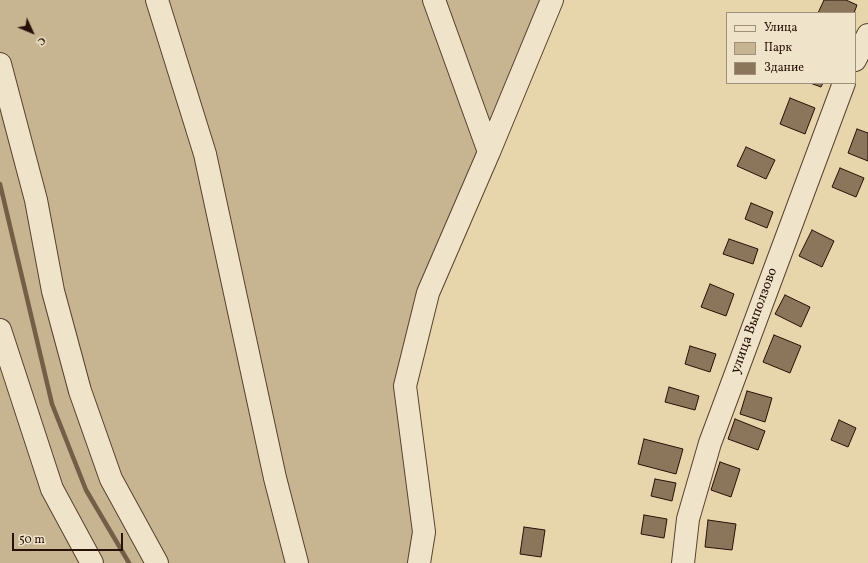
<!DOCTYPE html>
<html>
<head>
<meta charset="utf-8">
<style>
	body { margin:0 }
	#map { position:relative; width:868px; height:563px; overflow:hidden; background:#e7d5ac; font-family:Vollkorn,serif }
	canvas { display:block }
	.legend { position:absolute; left:726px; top:12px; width:130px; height:72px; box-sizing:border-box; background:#efe4c9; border:1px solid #9f8f7b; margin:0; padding:5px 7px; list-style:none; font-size:12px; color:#281006 }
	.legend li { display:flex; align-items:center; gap:8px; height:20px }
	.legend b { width:20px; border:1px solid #9f8f7b }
	.north { position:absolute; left:12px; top:12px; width:40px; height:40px; -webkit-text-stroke:3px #efe4c9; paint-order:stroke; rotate:134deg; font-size:11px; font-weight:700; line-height:16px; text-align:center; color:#281006 }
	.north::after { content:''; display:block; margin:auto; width:14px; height:18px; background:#281006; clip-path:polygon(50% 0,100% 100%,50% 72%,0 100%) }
	.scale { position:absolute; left:12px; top:533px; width:111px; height:18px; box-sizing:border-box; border:2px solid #281006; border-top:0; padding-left:5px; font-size:12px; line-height:14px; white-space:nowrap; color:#281006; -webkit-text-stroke:3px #efe4c9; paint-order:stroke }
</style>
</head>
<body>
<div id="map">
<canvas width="868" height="563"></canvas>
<ul class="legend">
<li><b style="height:5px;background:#efe4c9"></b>Улица</li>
<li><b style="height:11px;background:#c7b490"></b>Парк</li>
<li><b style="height:11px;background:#8b765c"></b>Здание</li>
</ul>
<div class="north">С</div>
<div class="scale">50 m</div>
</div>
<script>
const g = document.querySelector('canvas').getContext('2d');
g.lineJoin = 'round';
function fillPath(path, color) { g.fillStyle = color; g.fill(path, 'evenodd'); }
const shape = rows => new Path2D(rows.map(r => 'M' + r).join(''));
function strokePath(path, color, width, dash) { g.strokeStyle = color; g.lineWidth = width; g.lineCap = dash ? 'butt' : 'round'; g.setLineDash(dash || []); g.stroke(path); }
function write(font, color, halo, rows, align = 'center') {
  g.font = font + ' Vollkorn,serif'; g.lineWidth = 4; g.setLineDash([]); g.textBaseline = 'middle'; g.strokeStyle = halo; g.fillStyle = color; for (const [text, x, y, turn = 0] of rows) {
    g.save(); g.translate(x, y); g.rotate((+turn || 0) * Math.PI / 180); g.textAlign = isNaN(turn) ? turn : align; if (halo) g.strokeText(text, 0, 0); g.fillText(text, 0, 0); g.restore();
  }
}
fillPath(shape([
	[0,0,545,0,416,297,416,563,0,563]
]), '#c7b490');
strokePath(shape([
	[0,184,52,404,86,490,129,563]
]), '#745e48', 4.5);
const building = shape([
	[824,0,846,0,857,5,854,13,818,13,824,0],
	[810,83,823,83,821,87,810,83],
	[790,98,815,108,805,134,780,124,790,98],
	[857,129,868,133,868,161,848,153,857,129],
	[746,147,775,160,766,179,737,166,746,147],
	[840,168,864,178,856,197,832,187,840,168],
	[751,203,773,212,767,228,745,219,751,203],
	[812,230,834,241,822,267,799,256,812,230],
	[729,239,758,249,753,264,723,254,729,239],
	[710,284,734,294,726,316,701,307,710,284],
	[785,295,810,307,801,327,775,314,785,295],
	[774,335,801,346,790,373,763,362,774,335],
	[690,346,716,354,710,372,685,364,690,346],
	[669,387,699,396,695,410,665,402,669,387],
	[747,391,772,398,765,422,740,414,747,391],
	[735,419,765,431,758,450,728,439,735,419],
	[839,420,856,428,848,447,831,440,839,420],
	[644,439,683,449,676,474,638,464,644,439],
	[720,462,740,469,731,497,711,490,720,462],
	[655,479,676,483,672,501,651,496,655,479],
	[644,515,667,519,664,538,641,534,644,515],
	[708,520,736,524,732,550,705,547,708,520],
	[524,527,545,530,541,557,520,554,524,527]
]);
fillPath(building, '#8b765c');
strokePath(building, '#281006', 1);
const minor = shape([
	[157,0,205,154,275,478,297,563],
	[855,60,868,35],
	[0,64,36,200,53,291,80,391,111,479,157,563],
	[489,152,552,0],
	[0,330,52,489,92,563],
	[419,563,424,532,405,386,428,293,489,152,434,0],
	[683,563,688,519,710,443,844,83]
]);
strokePath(minor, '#584130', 24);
strokePath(minor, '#efe4c9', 22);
write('14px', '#281006', '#efe4c9', [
	["улица Выползово",755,321,-70]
]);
</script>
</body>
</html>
